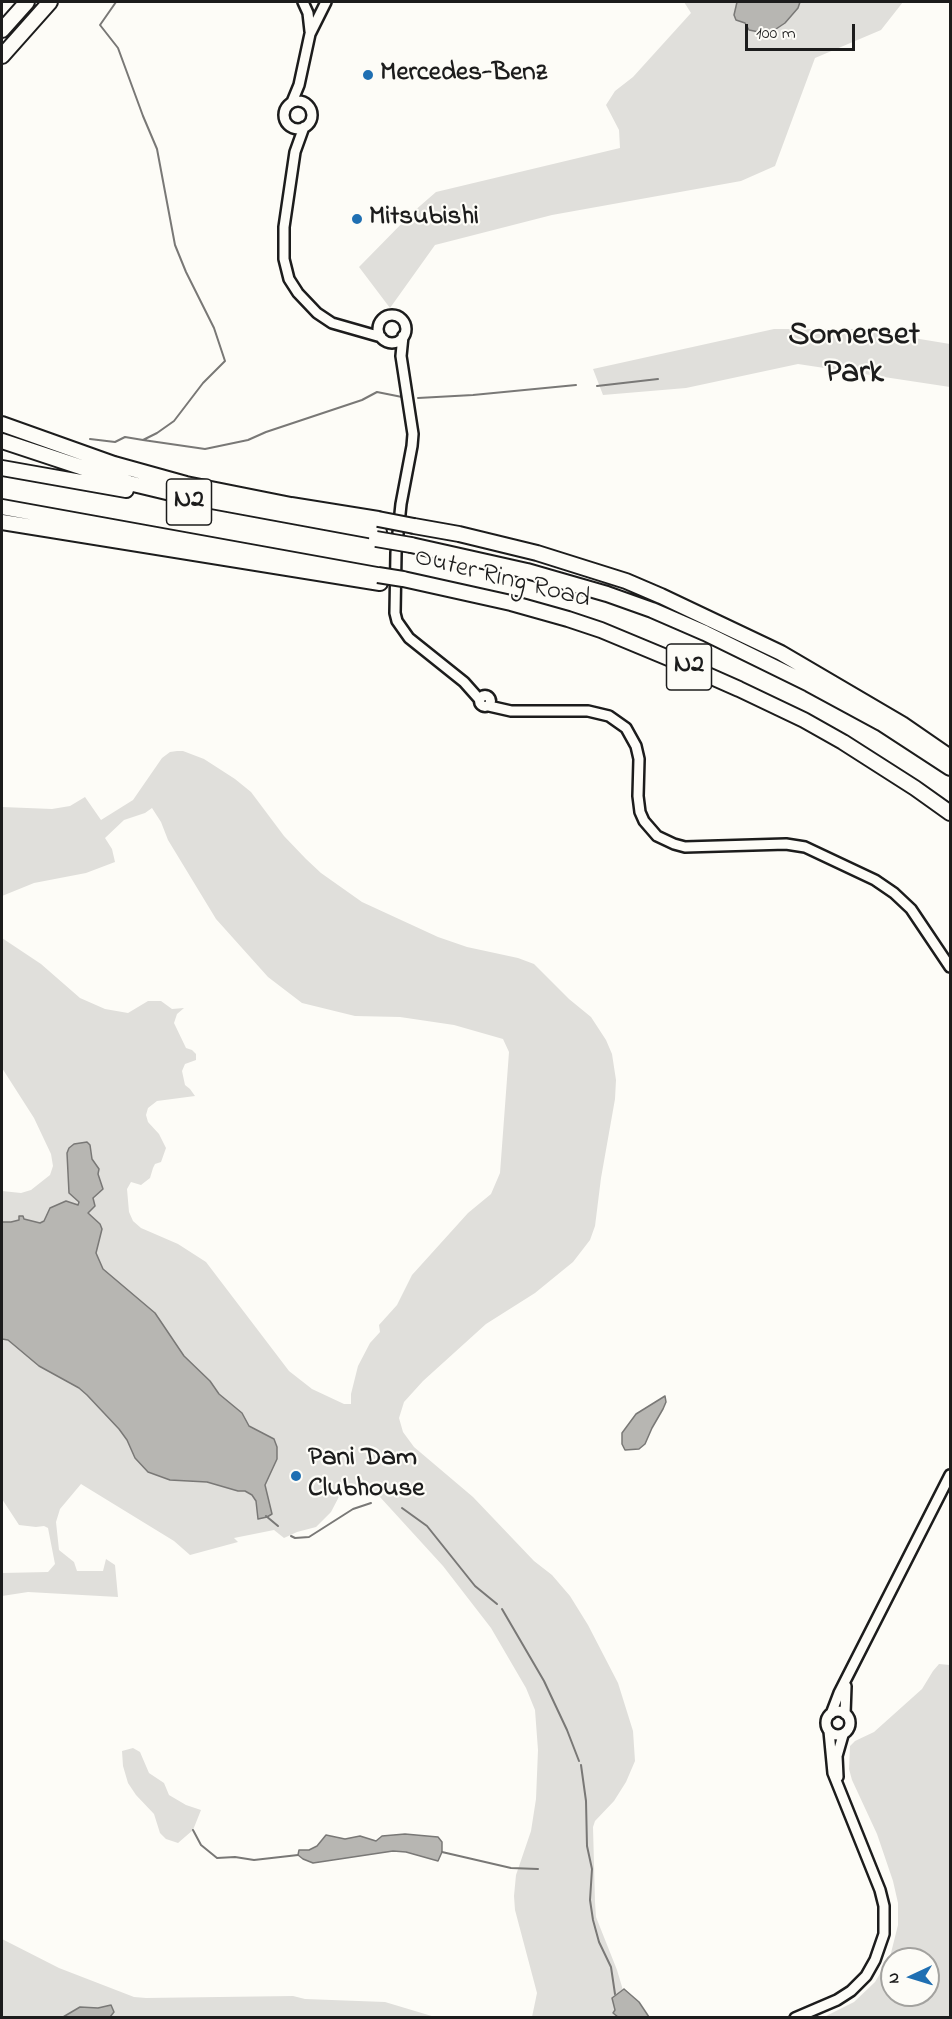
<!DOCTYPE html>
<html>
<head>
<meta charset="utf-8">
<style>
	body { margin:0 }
	#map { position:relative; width:952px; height:2019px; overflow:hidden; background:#fdfcf7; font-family:"Indie Flower",sans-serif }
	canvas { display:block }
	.frame { position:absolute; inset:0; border:3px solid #1c1c1c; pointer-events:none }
	.north { position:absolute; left:880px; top:1947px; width:60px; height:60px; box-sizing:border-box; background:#fdfcf7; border:2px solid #a3a29f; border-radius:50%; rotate:266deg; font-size:16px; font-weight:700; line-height:24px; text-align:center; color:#1c1c1c }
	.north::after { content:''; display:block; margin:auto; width:21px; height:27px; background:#1f6fb2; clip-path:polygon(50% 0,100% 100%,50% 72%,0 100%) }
	.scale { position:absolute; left:745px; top:24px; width:110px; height:27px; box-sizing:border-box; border:3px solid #1c1c1c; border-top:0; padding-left:8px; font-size:18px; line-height:21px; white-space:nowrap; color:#1c1c1c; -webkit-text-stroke:4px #fdfcf7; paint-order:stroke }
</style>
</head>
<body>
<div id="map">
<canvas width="952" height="2019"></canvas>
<div class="frame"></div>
<div class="north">N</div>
<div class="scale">100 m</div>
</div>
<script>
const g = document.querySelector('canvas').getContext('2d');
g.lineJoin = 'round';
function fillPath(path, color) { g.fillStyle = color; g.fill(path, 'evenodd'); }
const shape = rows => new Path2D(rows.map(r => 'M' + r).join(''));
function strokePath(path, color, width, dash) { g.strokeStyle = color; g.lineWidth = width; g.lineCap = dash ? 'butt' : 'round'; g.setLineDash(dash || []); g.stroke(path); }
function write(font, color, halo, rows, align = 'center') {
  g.font = font + ' "Indie Flower",sans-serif'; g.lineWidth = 4.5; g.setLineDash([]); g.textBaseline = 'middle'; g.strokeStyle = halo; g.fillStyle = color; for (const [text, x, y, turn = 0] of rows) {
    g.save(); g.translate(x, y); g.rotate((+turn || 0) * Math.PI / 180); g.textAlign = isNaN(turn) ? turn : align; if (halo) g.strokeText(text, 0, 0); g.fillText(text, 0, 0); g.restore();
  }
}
fillPath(shape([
	[684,2,903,2,881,30,815,58,775,166,741,181,552,215,435,245,390,308,359,267,413,212,436,192,620,148,619,130,606,105,615,91,633,77,691,13],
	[774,329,859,329,950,344,950,387,798,364,686,388,603,395,593,369],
	[177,751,183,751,204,759,235,779,251,792,284,836,306,859,321,873,362,902,438,937,467,947,518,958,534,964,569,999,591,1017,606,1040,612,1054,616,1080,615,1099,601,1178,595,1226,590,1240,573,1262,535,1293,486,1324,423,1381,404,1402,399,1418,403,1432,414,1447,473,1497,534,1561,552,1575,570,1596,588,1625,618,1683,633,1731,635,1761,626,1782,614,1801,595,1821,593,1827,595,1902,596,1917,617,1970,631,2017,532,2017,537,1993,515,1910,514,1896,516,1875,531,1831,536,1799,538,1750,535,1710,526,1688,491,1628,443,1566,380,1497,343,1489,331,1512,316,1527,297,1532,284,1538,274,1530,234,1538,238,1542,190,1555,174,1541,81,1484,60,1509,56,1522,59,1550,74,1562,77,1571,103,1571,106,1559,115,1565,118,1597,28,1592,2,1596,2,1573,48,1572,55,1564,48,1528,44,1526,36,1527,19,1525,2,1499,2,1191,21,1193,31,1190,50,1175,53,1166,51,1154,34,1118,2,1068,2,938,41,964,80,998,105,1009,128,1013,148,1001,161,1001,172,1009,184,1008,177,1014,174,1023,186,1048,192,1050,196,1054,196,1060,185,1064,182,1071,185,1085,190,1089,195,1096,157,1101,148,1108,146,1115,148,1122,159,1134,166,1148,161,1162,155,1164,153,1168,150,1178,141,1185,131,1182,127,1189,129,1212,133,1221,141,1228,178,1244,206,1262,289,1371,312,1389,344,1404,351,1404,351,1394,358,1366,370,1343,380,1332,379,1325,397,1305,412,1275,468,1213,491,1194,500,1173,509,1052,503,1039,454,1025,400,1017,355,1016,302,1003,268,977,216,919,168,840,161,822,152,808,145,813,124,820,105,838,112,849,115,862,86,873,34,883,2,896,2,807,52,809,70,806,85,797,101,820,133,800,162,758,170,752],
	[939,1664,950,1665,950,2017,824,2017,854,2002,875,1982,890,1957,898,1925,898,1903,893,1881,877,1834,852,1780,849,1769,850,1746,855,1741,874,1732,922,1689,933,1671],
	[892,1959,928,1959,928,1995,892,1995],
	[133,1748,140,1752,149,1773,164,1783,169,1795,186,1805,201,1810,193,1830,178,1843,166,1839,160,1833,154,1814,136,1795,128,1783,123,1766,122,1751],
	[2,1939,59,1968,134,1997,146,1998,293,1996,305,1999,385,2002,435,2017,2,2017]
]), '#e0dfdb');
const water = shape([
	[737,2,800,2,798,8,785,23,773,31,759,32,749,30,745,23,736,20,734,15,737,2],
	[87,1142,90,1145,92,1159,99,1169,98,1174,103,1189,93,1198,95,1206,88,1213,100,1224,102,1229,96,1253,103,1269,155,1313,184,1356,210,1381,219,1394,242,1413,249,1426,274,1439,277,1447,277,1459,265,1485,272,1514,267,1517,258,1519,256,1501,252,1495,245,1491,238,1491,207,1482,170,1480,148,1472,135,1458,127,1440,119,1429,87,1395,79,1388,39,1366,8,1340,2,1339,2,1222,11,1222,19,1220,19,1216,23,1216,24,1219,40,1223,44,1221,50,1208,66,1201,78,1205,79,1202,69,1193,67,1153,69,1148,74,1144,87,1142],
	[665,1396,666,1402,663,1409,652,1428,645,1444,639,1449,625,1450,622,1444,622,1433,636,1414,665,1396],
	[405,1834,438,1837,442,1842,442,1852,438,1861,406,1852,393,1851,313,1863,303,1859,298,1855,299,1850,309,1850,317,1846,326,1835,345,1839,360,1836,376,1841,382,1836,405,1834],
	[624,1989,639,2002,649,2017,618,2017,613,2013,615,2010,612,1998,624,1989],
	[111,2005,114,2012,110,2017,63,2017,80,2007,98,2008,111,2005]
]);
fillPath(water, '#b7b6b2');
strokePath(water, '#797876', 1.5);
strokePath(shape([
	[597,386,658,379],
	[418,398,473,395,576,385],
	[90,439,115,442,125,437,143,440,157,433,174,421,203,383,225,361,214,328,186,272,175,245,157,149,143,116,118,48,100,25,116,2],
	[143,440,205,449,248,440,266,432,362,400,377,392,402,397],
	[402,1508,427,1526,475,1586,497,1604],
	[266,1516,278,1526],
	[291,1536,295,1538,309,1537,353,1509,371,1503],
	[502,1609,544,1681,567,1730,579,1761],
	[581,1765,586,1801,587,1846,592,1869,590,1900,593,1920,599,1942,611,1967,615,1994],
	[193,1830,201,1845,217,1858,235,1857,254,1860,298,1855],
	[442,1852,511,1868,538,1869],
	[164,2018,171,2018]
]), '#797876', 2);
const minor = shape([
	[303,2,308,13,310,31],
	'284 115a14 14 0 1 1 28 0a14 14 0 1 1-28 0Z',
	[292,102,299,85,310,34,326,2],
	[304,127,295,152,284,227,284,259,289,279,298,293,317,313,332,323,381,337],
	'378 329a14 14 0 1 1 28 0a14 14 0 1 1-28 0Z',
	[403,336,401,356,413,434,412,446,401,504,396,553,395,613,397,621,409,638,464,682,480,700],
	'479.5 701a5.5 5.5 0 1 1 11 0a5.5 5.5 0 1 1-11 0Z',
	[489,706,511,711,588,711,609,716,626,728,636,746,639,759,638,796,640,812,644,821,657,836,674,844,685,847,786,844,805,847,875,880,894,893,911,909,950,967],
	'826 1723a12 12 0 1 1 24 0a12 12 0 1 1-24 0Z',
	[831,1714,839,1693,950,1475],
	[845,1714,846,1686],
	[838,1777,837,1756,843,1735],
	[795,2018,837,2000,851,1991,866,1976,875,1960,884,1934,884,1906,880,1890,833,1773,829,1731]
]);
const highway = shape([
	[2,30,27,2],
	[2,56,50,2],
	[2,424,114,464,186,484,291,505,378,519],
	[2,441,129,483,179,495,379,532],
	[2,468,126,490],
	[2,507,377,575],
	[2,522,380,583],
	[414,526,459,534,537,553,626,581,661,596,781,653,902,724,950,757],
	[411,545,527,571,607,594,652,610,705,633,809,684,881,723,950,768],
	[403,579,511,603,568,619,601,630,678,662,739,689,804,720,843,742,915,788,950,813]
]);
strokePath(minor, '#1c1c1c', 14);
strokePath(highway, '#1c1c1c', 18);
strokePath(minor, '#fdfcf7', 9);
strokePath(highway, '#fdfcf7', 14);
const highwayBridge = shape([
	[378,519,414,526],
	[376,539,411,545],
	[378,575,403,579]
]);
strokePath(highwayBridge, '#1c1c1c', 18, []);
strokePath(highwayBridge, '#fdfcf7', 14);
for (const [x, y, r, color] of [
	[368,75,6,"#1f6fb2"],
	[357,219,6,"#1f6fb2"],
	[296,1476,6,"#1f6fb2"]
]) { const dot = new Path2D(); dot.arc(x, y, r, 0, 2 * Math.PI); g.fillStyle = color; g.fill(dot); strokePath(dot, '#fdfcf7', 2); }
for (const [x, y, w] of [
	[189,502,45],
	[689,667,45]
]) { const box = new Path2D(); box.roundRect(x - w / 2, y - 23, w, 46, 4.5); g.fillStyle = '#fdfcf7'; g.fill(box); strokePath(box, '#1c1c1c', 1.5); }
write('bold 26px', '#1c1c1c', null, [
	["N2",189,502],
	["N2",689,667]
]);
write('bold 27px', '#1c1c1c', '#fdfcf7', [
	["Mercedes-Benz",380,75],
	["Mitsubishi",369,219],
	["Pani Dam",308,1460],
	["Clubhouse",308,1491]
], 'left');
write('27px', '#1c1c1c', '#fdfcf7', [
	["Outer Ring Road",502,580,14]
]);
write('bold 33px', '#1c1c1c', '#fdfcf7', [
	["Somerset",854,338],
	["Park",854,376]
]);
</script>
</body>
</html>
